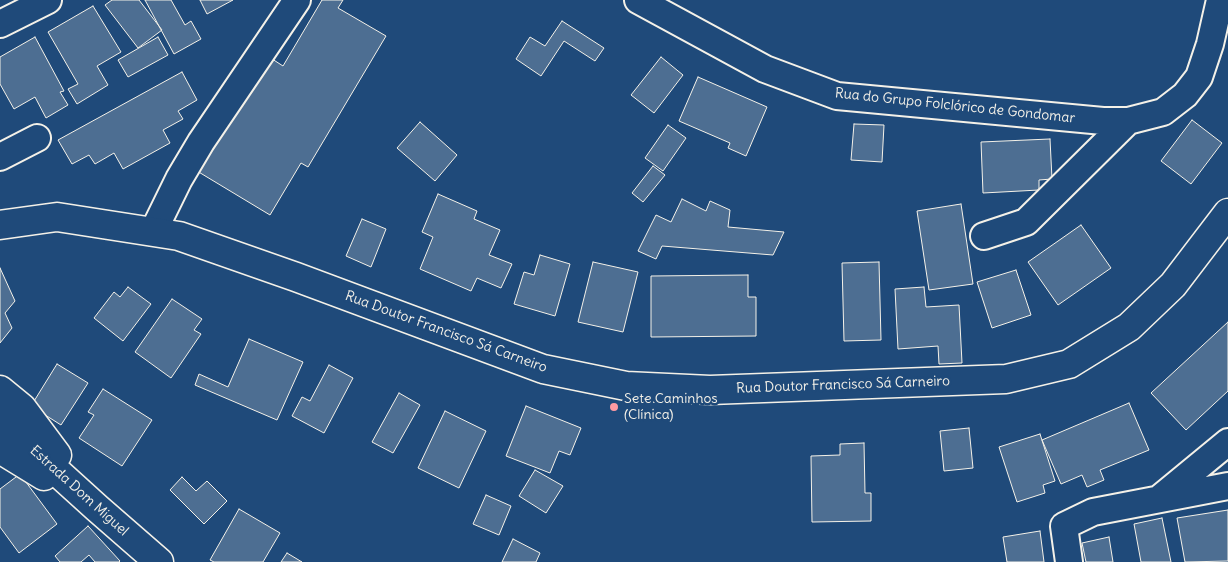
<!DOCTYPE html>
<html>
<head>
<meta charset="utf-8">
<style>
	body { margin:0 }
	canvas { display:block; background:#1f4a7a }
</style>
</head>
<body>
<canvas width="1228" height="562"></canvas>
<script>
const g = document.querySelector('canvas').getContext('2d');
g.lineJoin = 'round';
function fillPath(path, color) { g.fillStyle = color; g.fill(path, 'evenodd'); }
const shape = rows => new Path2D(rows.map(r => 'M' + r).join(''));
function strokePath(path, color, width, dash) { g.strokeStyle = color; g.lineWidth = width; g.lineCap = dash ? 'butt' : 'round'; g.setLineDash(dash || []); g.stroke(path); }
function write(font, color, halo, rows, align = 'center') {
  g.font = font + ' Delius,sans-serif'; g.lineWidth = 5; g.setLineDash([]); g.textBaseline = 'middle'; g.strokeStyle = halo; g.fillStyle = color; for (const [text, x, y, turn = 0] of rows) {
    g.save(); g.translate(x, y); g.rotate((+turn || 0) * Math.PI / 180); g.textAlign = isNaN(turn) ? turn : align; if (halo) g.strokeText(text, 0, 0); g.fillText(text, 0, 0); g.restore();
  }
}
const building = shape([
	[112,0,139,0,162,30,138,48,105,5,112,0],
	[145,0,171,0,185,25,191,21,201,39,174,54,145,0],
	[200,0,233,0,207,14,200,0],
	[322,0,343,0,338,8,386,36,308,167,301,163,270,215,197,171,266,55,283,66,322,0],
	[93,6,121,52,97,66,108,85,77,104,68,89,78,84,48,32,93,6],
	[562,21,604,48,595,61,564,41,541,76,516,59,530,37,545,46,562,21],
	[35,37,64,91,60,92,68,105,46,118,35,97,14,109,0,84,0,57,35,37],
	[158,37,168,55,128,77,118,60,158,37],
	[661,57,683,75,654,113,631,95,661,57],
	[182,72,197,100,178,111,183,119,163,130,170,143,123,169,114,153,95,164,89,155,72,164,58,140,182,72],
	[698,77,767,107,746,156,728,148,730,143,679,121,698,77],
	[1192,120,1222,143,1191,184,1161,161,1192,120],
	[420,122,457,155,435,181,397,148,420,122],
	[854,124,884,125,882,162,851,160,854,124],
	[668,125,686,138,663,171,645,158,668,125],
	[1050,139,1052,179,1039,180,1039,190,983,193,981,142,1050,139],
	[653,166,665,175,643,202,632,193,653,166],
	[438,194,477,211,474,219,500,230,489,255,512,264,501,288,477,278,471,291,420,269,433,237,422,232,438,194],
	[682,199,706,211,710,201,730,210,728,227,784,232,773,255,662,246,656,259,638,251,656,215,671,222,682,199],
	[961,204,973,284,929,290,917,211,961,204],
	[362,219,386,229,371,267,346,256,362,219],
	[1081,225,1111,268,1058,305,1028,262,1081,225],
	[540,255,570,264,555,316,514,304,524,272,534,275,540,255],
	[593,262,638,272,623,332,578,322,593,262],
	[879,262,881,340,844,341,842,263,879,262],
	[0,268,15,301,5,313,12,328,0,343,0,268],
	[1016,270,1031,315,992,328,977,282,1016,270],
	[748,275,748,297,756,297,756,336,651,337,651,276,748,275],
	[128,287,151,304,123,341,94,318,114,292,120,297,128,287],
	[924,287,926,307,959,305,962,363,939,364,938,346,898,349,895,289,924,287],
	[172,299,202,319,194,330,201,334,171,378,135,352,172,299],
	[1228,322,1228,391,1186,430,1151,393,1228,322],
	[249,339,303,362,277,420,195,385,199,374,228,387,249,339],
	[57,364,88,383,61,425,31,406,57,364],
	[329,365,353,378,324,433,292,416,302,397,310,401,329,365],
	[103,389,152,420,122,466,79,438,94,415,88,412,103,389],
	[399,393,420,405,393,453,372,442,399,393],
	[1129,403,1149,450,1100,470,1104,480,1087,487,1082,475,1061,484,1042,440,1129,403],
	[526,406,581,428,570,455,559,451,550,473,506,456,526,406],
	[445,411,486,431,459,488,418,468,445,411],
	[969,428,973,468,944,471,940,431,969,428],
	[1040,434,1055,481,1043,485,1045,493,1017,502,999,447,1040,434],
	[864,443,865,493,871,493,871,521,812,522,811,456,840,455,840,444,864,443],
	[535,470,563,486,546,513,519,496,535,470],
	[20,474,57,524,19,553,0,527,0,489,20,474],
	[182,477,196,491,207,481,227,501,204,524,170,490,182,477],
	[486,495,511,506,499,535,473,524,486,495],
	[239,509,280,533,263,562,214,562,210,560,239,509],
	[1228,510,1228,561,1185,562,1177,518,1228,510],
	[1162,518,1171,562,1141,562,1134,524,1162,518],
	[88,526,120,561,119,562,95,562,89,555,81,562,60,562,55,556,88,526],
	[1040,531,1044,562,1007,562,1003,537,1040,531],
	[1109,537,1113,562,1086,562,1082,543,1109,537],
	[513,539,540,553,536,562,502,562,513,539],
	[287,553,302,562,281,562,287,553]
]);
fillPath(building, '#4d6e92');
strokePath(building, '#f4f1e8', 1);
const minor = shape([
	[638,0,765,69,837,96,1103,121,1128,121,1163,112,1185,95,1199,77,1210,44,1220,0],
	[0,24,48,0],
	[0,157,37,138],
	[153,232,179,179,201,142,297,0],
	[984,236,1026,222,1128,121],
	[1160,498,1228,442],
	[1069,562,1064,526,1093,512,1228,486]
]);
const major = shape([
	[0,225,57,217,179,236,296,277,543,369,626,386,710,390,1006,379,1069,364,1129,327,1173,285,1228,213],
	[0,390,22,408,57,455],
	[0,420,97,508,159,562],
	[0,449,44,476]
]);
strokePath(minor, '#f4f1e8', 30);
strokePath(major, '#f4f1e8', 31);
strokePath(minor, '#1f4a7a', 26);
strokePath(major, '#1f4a7a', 28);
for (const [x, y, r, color] of [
	[614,407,5,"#ff9aa2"]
]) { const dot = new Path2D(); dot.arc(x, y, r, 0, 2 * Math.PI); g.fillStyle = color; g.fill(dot); strokePath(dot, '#1f4a7a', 2); }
write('14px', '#f4f1e8', '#1f4a7a', [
	["Rua do Grupo Folclórico de Gondomar",955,106,6],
	["Rua Doutor Francisco Sá Carneiro",446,332,20],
	["Rua Doutor Francisco Sá Carneiro",843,385,-2],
	["Estrada Dom Miguel",79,491,42]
]);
write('14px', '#f4f1e8', '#1f4a7a', [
	["Sete Caminhos",624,399],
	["(Clínica)",624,415]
], 'left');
</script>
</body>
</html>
